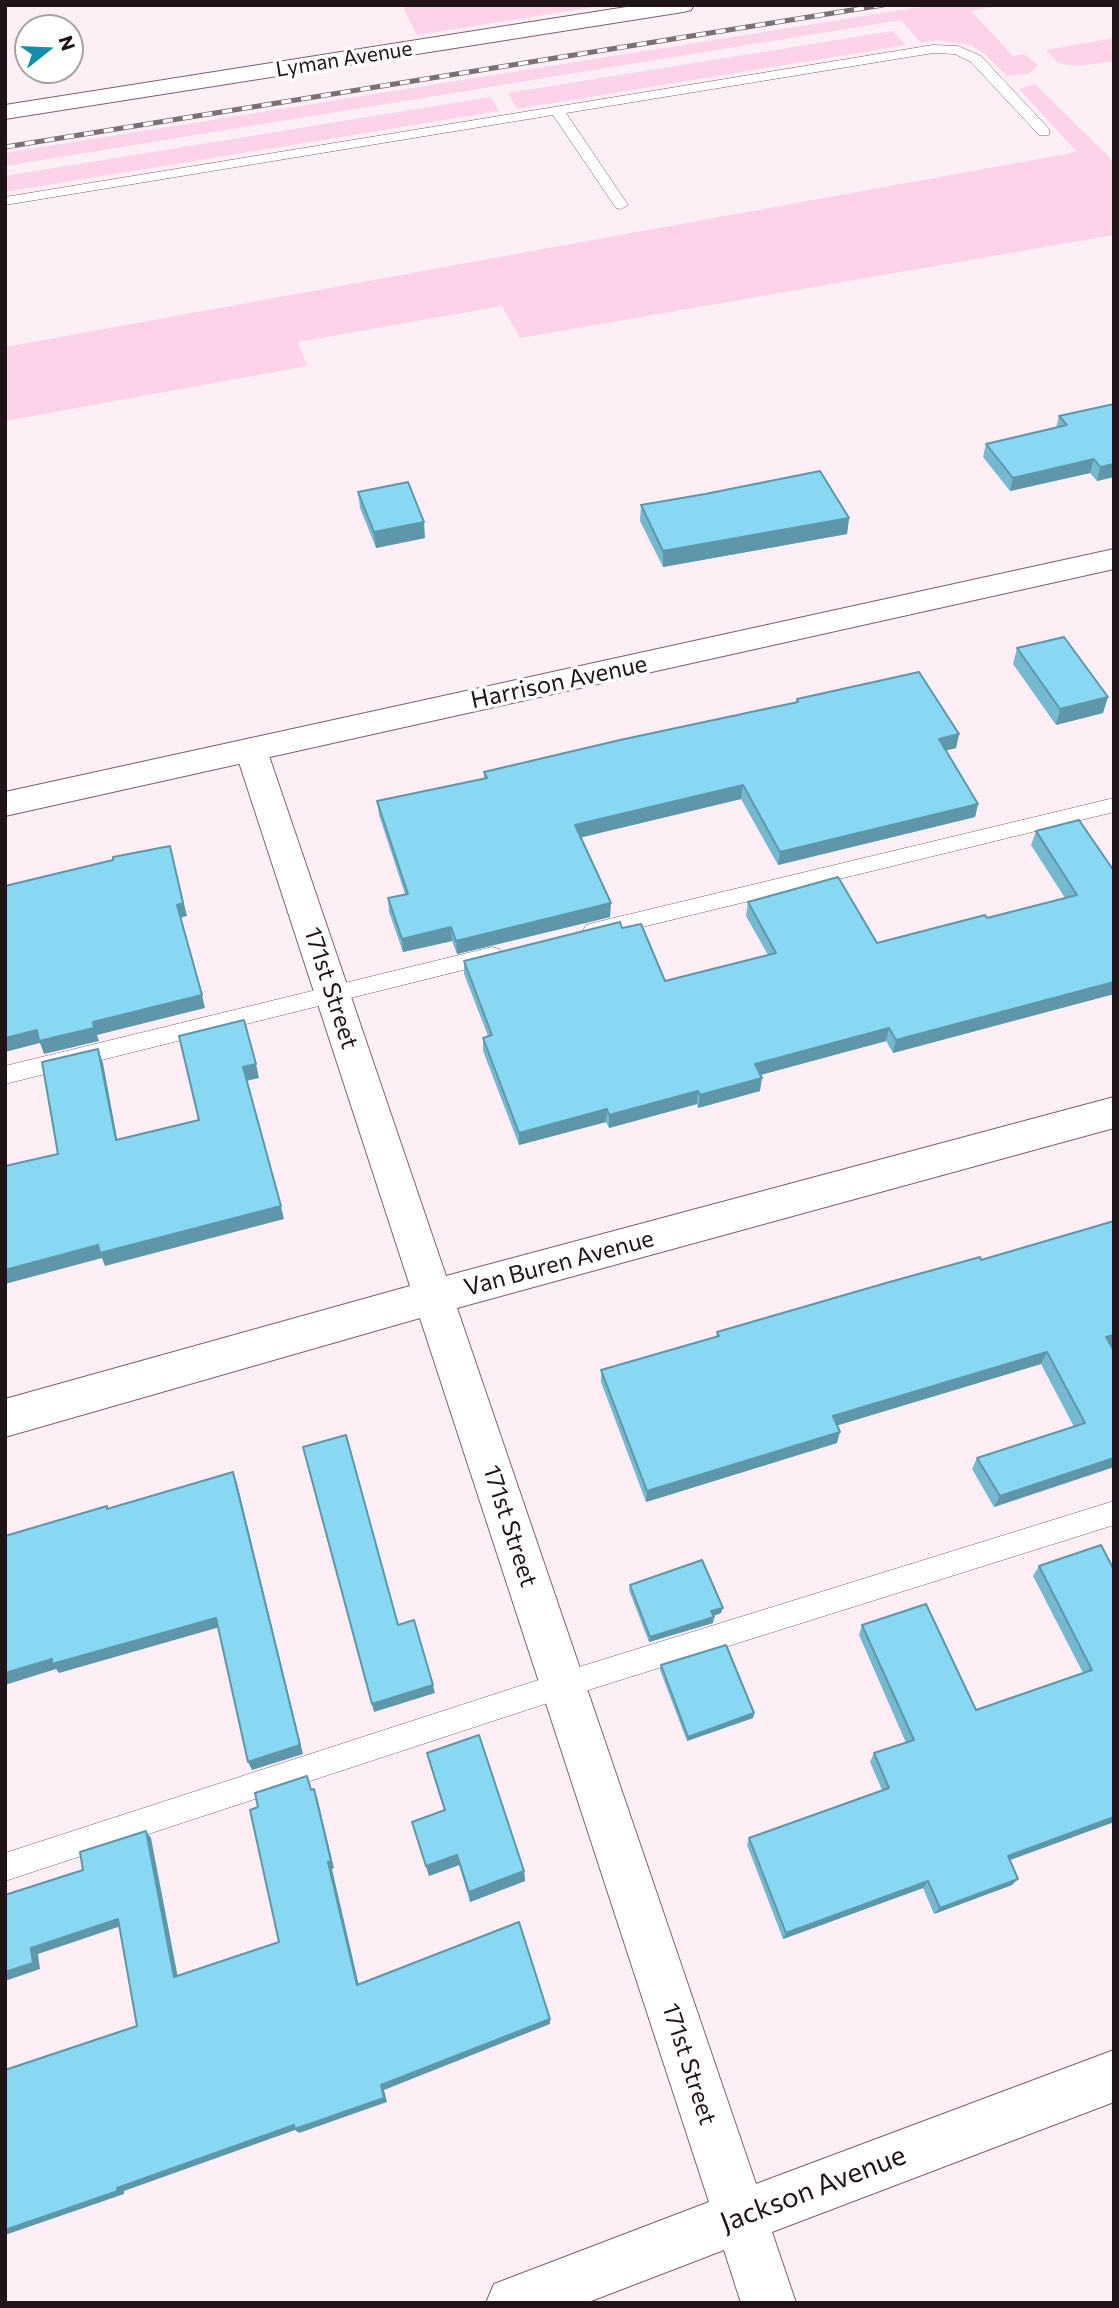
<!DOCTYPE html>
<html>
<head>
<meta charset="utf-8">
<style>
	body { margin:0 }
	#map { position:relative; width:1119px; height:2308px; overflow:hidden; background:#feeff6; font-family:Commissioner,sans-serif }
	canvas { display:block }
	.frame { position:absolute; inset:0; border:7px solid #20141a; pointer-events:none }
	.north { position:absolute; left:14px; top:14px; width:70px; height:70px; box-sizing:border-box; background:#fff; border:2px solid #a6a1a3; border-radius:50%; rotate:72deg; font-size:19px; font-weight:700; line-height:28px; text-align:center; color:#20141a }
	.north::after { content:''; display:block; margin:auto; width:24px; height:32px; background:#118dae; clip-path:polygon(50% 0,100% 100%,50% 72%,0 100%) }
</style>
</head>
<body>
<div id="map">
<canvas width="1119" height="2308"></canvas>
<div class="frame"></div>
<div class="north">N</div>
</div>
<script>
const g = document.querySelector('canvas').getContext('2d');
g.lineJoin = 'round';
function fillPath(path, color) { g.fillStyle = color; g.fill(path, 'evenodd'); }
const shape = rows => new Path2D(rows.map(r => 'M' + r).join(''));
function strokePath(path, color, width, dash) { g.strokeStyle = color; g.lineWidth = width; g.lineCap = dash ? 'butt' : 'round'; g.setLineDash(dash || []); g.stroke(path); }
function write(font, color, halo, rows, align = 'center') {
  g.font = font + ' Commissioner,sans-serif'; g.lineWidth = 7; g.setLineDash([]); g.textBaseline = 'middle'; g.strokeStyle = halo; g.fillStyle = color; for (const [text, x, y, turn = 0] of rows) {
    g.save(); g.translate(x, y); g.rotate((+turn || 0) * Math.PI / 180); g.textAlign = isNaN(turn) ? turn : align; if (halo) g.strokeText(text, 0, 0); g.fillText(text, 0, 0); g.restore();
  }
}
fillPath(shape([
	[402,5,607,5,417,35],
	[933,5,1004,5,971,11,1013,56,1024,54,1038,65,1028,74,1007,76,986,55,971,45,937,40,921,43,901,20,5,166,5,153],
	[893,31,906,45,517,109,508,93],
	[1114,38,1114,61,1079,66,1063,64,1056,61,1046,50],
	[1035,84,1114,162,1114,235,520,338,502,306,298,342,307,366,5,421,5,347,1077,152,1019,89],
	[491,97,499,111,5,192,5,176]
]), '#fcd3e8');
const service = shape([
	[933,45,958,46,981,56,1049,129,1049,135,1039,135,971,62,955,54,933,53,566,113,628,205,621,209,616,208,553,115,5,205,5,197,933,45],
	[1114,798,1114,812,593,939,586,937,583,931,586,925,593,923,1114,798],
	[492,947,499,949,503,955,499,961,5,1084,5,1066,492,947],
	[1114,1501,1114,1525,563,1698,5,1881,5,1853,563,1672,1114,1501]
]);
const minor = shape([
	[639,5,694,5,691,10,683,12,5,119,5,105,639,5],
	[251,738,263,742,267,750,446,1276,1114,1097,1114,1128,457,1308,756,2184,1114,2050,1114,2102,772,2232,796,2303,741,2303,724,2250,586,2303,486,2303,494,2284,709,2202,420,1318,5,1437,5,1399,410,1286,235,750,239,742,251,738]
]);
const tertiary = shape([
	[1114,549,1114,569,5,816,5,792,1114,549]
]);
strokePath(service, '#7f5f70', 1);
strokePath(minor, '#7f5f70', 2);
strokePath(tertiary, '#7f5f70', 2);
fillPath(service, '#fff');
fillPath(minor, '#fff');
fillPath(tertiary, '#fff');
const rail = shape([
	[5,147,883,5]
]);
strokePath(rail, '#7c6f75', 5);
strokePath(rail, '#fff', 3.5, [10]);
fillPath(shape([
	[1114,404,1114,477,1097,481,1090,473,1010,491,983,457,986,444,1056,428,1059,416],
	[358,492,425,538,376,548,360,508],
	[705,494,849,518,847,534,663,567,640,521,641,505],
	[1017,648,1103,713,1056,725,1013,664],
	[797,699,959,734,956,748,946,750,978,804,975,817,778,865,741,799,581,837,610,917,457,954,452,941,403,952,389,912,388,898,405,894,379,815,377,801,484,779,484,772,796,702],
	[1036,831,1114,871,1114,994,893,1053,886,1041,760,1075,760,1091,698,1108,697,1104,609,1128,606,1122,519,1145,483,1051,483,1038,488,1036,464,974,464,961,622,928,665,981,768,955,746,916,748,902,877,943,987,918,1065,898,1031,845],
	[1114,1221,1114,1345,1111,1346,1114,1351,1114,1467,994,1507,972,1469,977,1458,1074,1427,1041,1364,837,1425,837,1443,646,1502,601,1382,601,1370,716,1337,717,1332,981,1260],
	[1101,1545,1114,1822,1009,1860,1012,1885,934,1914,923,1888,783,1939,747,1845,749,1838,882,1790,870,1762,874,1753,906,1743,859,1635,862,1625,976,1710,1083,1673,1033,1576,1039,1566],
	[630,1585,721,1613,713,1616,713,1623,649,1642,629,1590],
	[661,1665,754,1713,753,1718,687,1741,660,1670],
	[427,1753,524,1871,525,1881,470,1902,459,1865,429,1876,412,1822,444,1810,430,1765]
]), '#75b9d1');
fillPath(shape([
	[1094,459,1090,473,1010,491,1013,478],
	[1114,464,1114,477,1097,481,1100,467],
	[849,518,847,534,663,567,663,551],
	[424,522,425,538,376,548,374,532],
	[1108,697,1103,713,1056,725,1060,709],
	[959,734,956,748,936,753,939,739],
	[743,785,741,799,575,839,575,825],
	[978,804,975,817,778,865,780,852],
	[170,846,187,916,180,918,177,905],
	[611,903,610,917,457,954,456,941],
	[451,927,452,941,403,952,402,939],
	[1114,982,1114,994,893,1053,896,1040],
	[202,995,205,1008,97,1035,99,1041,44,1054,40,1043,5,1052,5,1038,37,1030,93,1022],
	[889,1028,886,1041,753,1077,755,1064],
	[98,1049,103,1063,120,1154,116,1140],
	[256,1064,259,1078,246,1081,243,1067],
	[762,1078,760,1091,698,1108,700,1095],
	[698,1091,697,1104,609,1128,609,1115],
	[607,1109,606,1122,519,1145,519,1133],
	[281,1206,284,1219,105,1266,102,1258,5,1284,5,1270,98,1245],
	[1114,1335,1114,1345,1100,1349,1106,1337],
	[1047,1352,1041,1364,829,1428,833,1416],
	[840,1432,837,1443,646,1502,647,1491],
	[1114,1458,1114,1467,994,1507,1000,1496],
	[233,1472,237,1483,303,1754,252,1770,248,1762],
	[723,1608,721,1613,710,1617,711,1611],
	[714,1617,713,1623,649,1642,650,1637],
	[216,1618,220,1627,59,1673,56,1669,5,1685,5,1673,52,1659],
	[433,1685,435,1693,374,1712,372,1704],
	[754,1713,753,1718,687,1741,688,1737],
	[314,1789,317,1797,334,1868,332,1869,360,1990,357,1985,328,1862],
	[1114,1817,1114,1822,1002,1863,1008,1856],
	[146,1831,151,1838,179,1983,174,1977],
	[457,1855,459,1865,429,1876,426,1866],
	[524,1871,525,1881,470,1902,469,1892],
	[1018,1879,1012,1885,934,1914,940,1908],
	[928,1881,923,1888,783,1939,786,1933],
	[118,1919,124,1925,38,1954,40,1969,5,1981,5,1972,31,1948],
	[550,2019,550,2024,384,2090,387,2102,299,2133,295,2130,124,2191,124,2194,5,2235,5,2230,117,2188]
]), '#5f96aa');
const building = shape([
	[1114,404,1114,464,1100,467,1094,459,1013,478,986,444,1067,425,1059,416,1114,404],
	[820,471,849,518,663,551,641,505,705,494,820,471],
	[408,482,424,522,374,532,358,492,408,482],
	[1064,637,1108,697,1060,709,1017,648,1064,637],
	[919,672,959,734,939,739,978,804,780,852,743,785,575,825,611,903,456,941,451,927,402,939,388,898,408,894,377,801,487,778,484,772,620,740,798,702,797,699,919,672],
	[1079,820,1114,871,1114,982,896,1040,889,1028,755,1064,762,1078,700,1095,698,1091,609,1115,607,1109,519,1133,483,1038,492,1035,464,961,620,922,622,928,641,924,665,981,776,953,748,902,838,877,877,943,985,915,987,918,1077,895,1036,831,1079,820],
	[170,846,183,903,177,905,202,995,93,1022,94,1028,39,1041,37,1030,5,1038,5,886,113,860,113,857,170,846],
	[244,1020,256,1064,243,1067,281,1206,100,1253,98,1245,5,1270,5,1166,58,1154,42,1062,98,1049,116,1140,199,1120,179,1036,244,1020],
	[1114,1221,1114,1335,1106,1337,1114,1351,1114,1458,1000,1496,977,1458,1085,1423,1047,1352,833,1416,840,1432,647,1491,601,1370,719,1336,717,1332,886,1283,980,1257,981,1260,1114,1221],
	[346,1435,398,1625,414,1620,433,1685,372,1704,303,1447,346,1435],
	[233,1472,300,1745,248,1762,216,1618,52,1664,52,1659,5,1673,5,1536,107,1506,107,1509,233,1472],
	[1101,1545,1114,1570,1114,1817,1008,1856,1018,1879,940,1908,928,1881,786,1933,749,1838,889,1788,874,1753,914,1740,862,1625,926,1604,976,1710,1092,1670,1039,1566,1101,1545],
	[702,1560,723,1608,711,1611,714,1617,650,1637,630,1585,702,1560],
	[726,1645,754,1713,688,1737,661,1665,726,1645],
	[479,1735,524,1871,469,1892,457,1855,426,1866,412,1822,445,1810,427,1753,479,1735],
	[307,1776,311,1790,314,1789,331,1861,328,1862,357,1985,519,1922,550,2019,381,2085,384,2098,295,2129,294,2125,117,2188,118,2191,5,2230,5,2070,137,2026,118,1919,31,1948,33,1963,5,1972,5,1895,83,1870,80,1852,146,1831,174,1977,279,1942,250,1810,258,1807,255,1793,307,1776]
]);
fillPath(building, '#88d7f3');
strokePath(building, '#5f96aa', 2);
write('21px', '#20141a', '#fff', [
	["Lyman Avenue",344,59,-9]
]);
write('24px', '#20141a', '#fff', [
	["Harrison Avenue",559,682,-12],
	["171st Street",331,988,72],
	["Van Buren Avenue",559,1263,-15],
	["171st Street",510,1526,72],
	["171st Street",689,2064,72]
]);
write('28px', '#20141a', '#fff', [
	["Jackson Avenue",813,2189,-21]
]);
</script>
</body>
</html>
